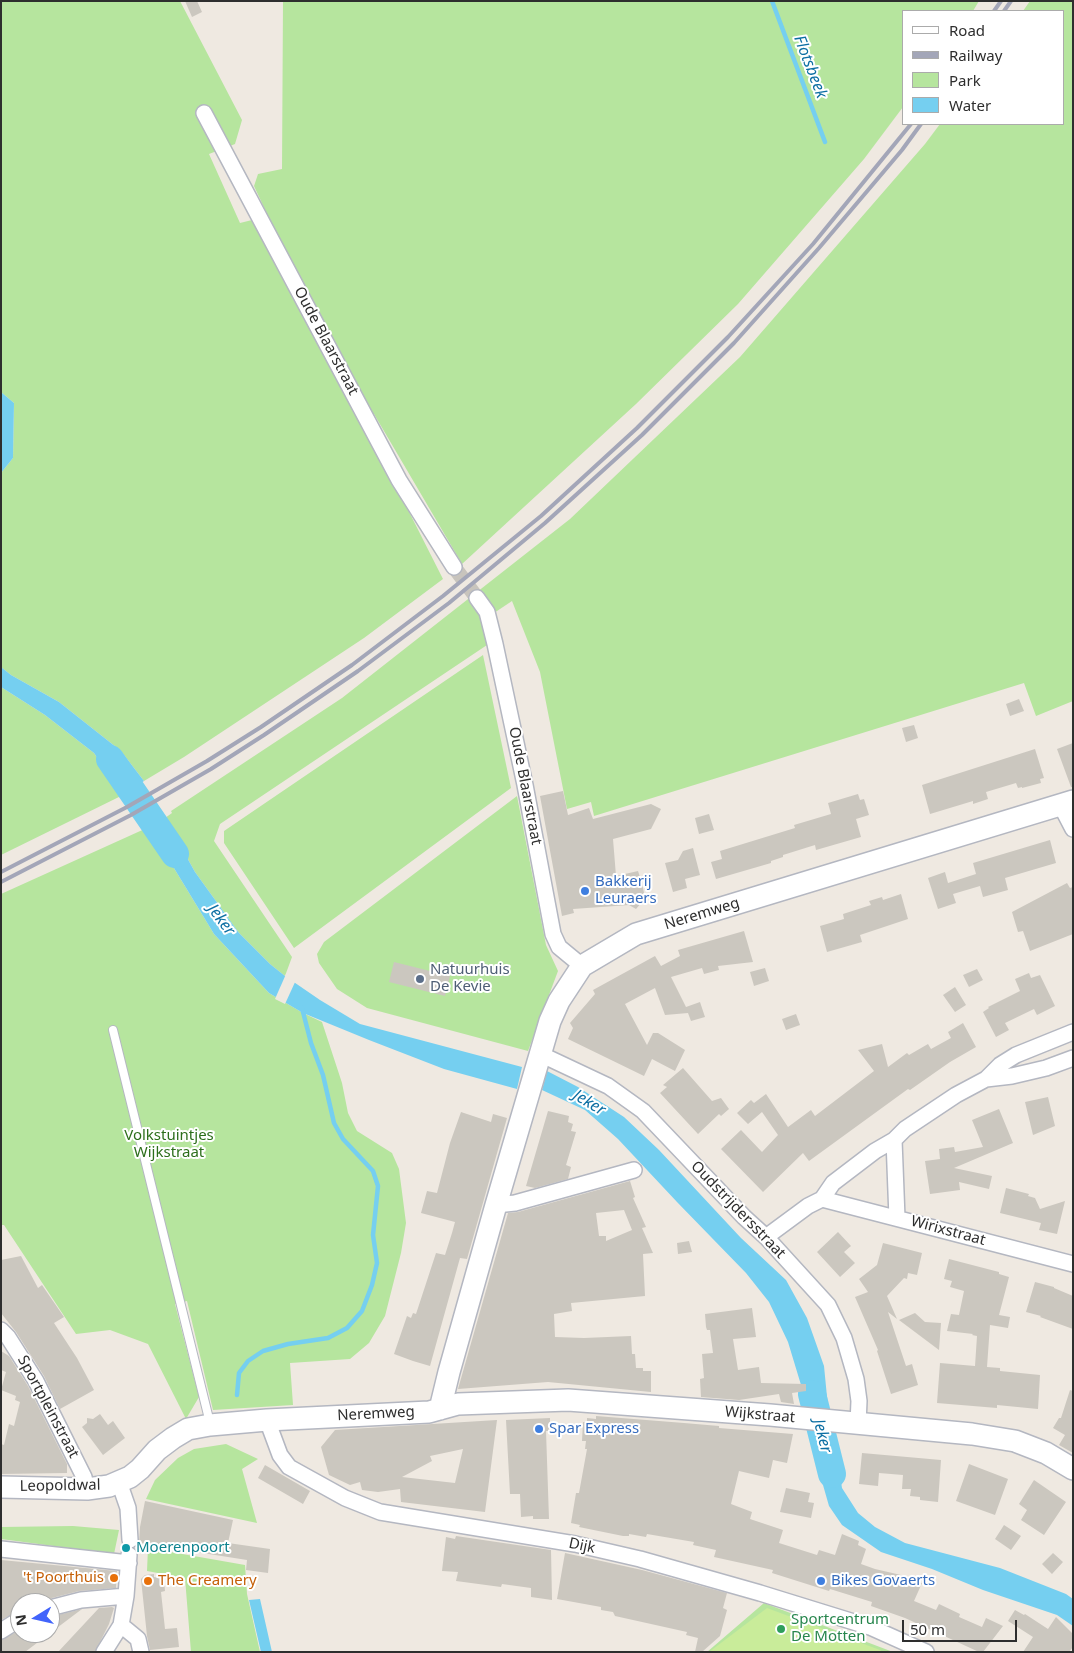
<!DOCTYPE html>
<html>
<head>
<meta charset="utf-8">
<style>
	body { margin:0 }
	#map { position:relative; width:1074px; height:1653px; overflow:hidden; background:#efe9e1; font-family:"Noto Sans",sans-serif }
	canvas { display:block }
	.frame { position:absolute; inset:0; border:2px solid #2e2e2e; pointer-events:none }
	.legend { position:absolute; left:902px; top:10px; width:162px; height:115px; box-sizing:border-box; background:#fff; border:1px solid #ababab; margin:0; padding:6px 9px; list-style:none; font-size:15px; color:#2e2e2e }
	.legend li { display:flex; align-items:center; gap:10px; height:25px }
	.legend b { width:25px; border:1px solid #ababab }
	.north { position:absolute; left:10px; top:1593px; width:50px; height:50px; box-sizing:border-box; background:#fff; border:1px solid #ababab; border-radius:50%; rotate:261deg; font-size:14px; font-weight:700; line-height:20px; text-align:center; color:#2e2e2e }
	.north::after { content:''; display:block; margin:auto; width:18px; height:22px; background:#4264fb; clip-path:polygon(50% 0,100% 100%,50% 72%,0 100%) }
	.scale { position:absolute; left:902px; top:1620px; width:115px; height:22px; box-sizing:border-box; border:2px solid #2e2e2e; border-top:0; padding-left:6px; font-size:15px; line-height:18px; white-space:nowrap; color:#2e2e2e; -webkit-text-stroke:4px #fff; paint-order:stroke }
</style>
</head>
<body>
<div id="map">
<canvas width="1074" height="1653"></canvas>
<div class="frame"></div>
<ul class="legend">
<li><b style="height:6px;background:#fff"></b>Road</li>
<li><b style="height:6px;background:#a3a6b8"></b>Railway</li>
<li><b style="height:14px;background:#b6e59e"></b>Park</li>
<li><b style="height:14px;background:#75cff0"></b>Water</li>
</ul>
<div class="north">N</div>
<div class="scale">50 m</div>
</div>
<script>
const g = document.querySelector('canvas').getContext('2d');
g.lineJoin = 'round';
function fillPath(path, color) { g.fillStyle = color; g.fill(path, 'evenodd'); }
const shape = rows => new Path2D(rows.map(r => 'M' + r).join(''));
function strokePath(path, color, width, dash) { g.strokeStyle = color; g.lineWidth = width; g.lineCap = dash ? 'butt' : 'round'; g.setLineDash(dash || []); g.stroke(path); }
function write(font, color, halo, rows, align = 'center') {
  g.font = font + ' "Noto Sans",sans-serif'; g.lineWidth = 4; g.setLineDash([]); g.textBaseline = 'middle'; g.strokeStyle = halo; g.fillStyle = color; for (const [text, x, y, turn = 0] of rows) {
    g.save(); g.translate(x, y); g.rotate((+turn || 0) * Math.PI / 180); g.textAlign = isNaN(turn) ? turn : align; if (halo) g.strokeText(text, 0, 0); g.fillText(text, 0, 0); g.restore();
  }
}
fillPath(shape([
	[1,1,180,1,242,120,235,144,209,154,240,223,268,216,254,186,258,174,282,169,283,1,979,1,973,11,903,11,903,107,864,159,738,304,636,404,462,564,374,414,362,419,443,579,364,638,184,757,144,781,121,751,59,702,11,675,1,667,1,473,13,458,14,403,1,392],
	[1030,1,1073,1,1073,701,1036,716,1024,683,594,816,591,802,567,809,540,672,512,601,494,613,484,615,487,645,220,824,214,841,292,957,285,976,270,964,239,933,195,872,165,818,172,813,171,811,342,698,570,519,740,357,925,144,940,124,1063,124,1063,11,1023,11],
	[483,655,511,788,294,948,224,843,224,831],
	[1,687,45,715,94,753,123,795,1,855],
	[517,796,546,945,558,971,528,1051,367,1008,337,989,319,963,317,954,324,942],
	[149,827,214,934,269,993,303,1013,322,1022,342,1083,348,1113,357,1131,392,1153,399,1169,406,1223,401,1253,385,1316,369,1343,350,1359,290,1363,293,1405,213,1410,187,1301,175,1304,199,1397,186,1419,148,1344,110,1330,76,1334,4,1225,1,1225,1,894],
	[226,1444,258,1459,242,1469,257,1523,146,1499,155,1480,178,1458,194,1449],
	[73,1526,119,1530,114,1554,1,1539,1,1527],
	[148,1548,245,1565,247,1594,260,1652,191,1652,185,1578,147,1571],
	[764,1603,893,1652,707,1652]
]), '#b6e59e');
fillPath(shape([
	[767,1608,880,1650,883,1652,709,1652]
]), '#c9ec9a');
fillPath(shape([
	[1,392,14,403,13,458,1,473],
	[1,667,11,675,59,702,121,751,144,781,123,795,94,753,45,715,1,687],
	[165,818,195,872,239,933,270,964,285,976,320,1000,360,1024,522,1067,517,1089,444,1069,369,1040,303,1013,269,993,214,934,149,827],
	[547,1071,578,1087,624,1117,659,1150,741,1238,786,1280,807,1318,824,1366,828,1407,808,1408,788,1342,769,1302,746,1273,677,1202,618,1139,585,1110,542,1090],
	[813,1436,834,1437,842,1488,858,1513,875,1527,905,1543,1000,1568,1066,1594,1073,1599,1073,1626,1057,1615,983,1590,932,1569,881,1552,842,1525,829,1506,819,1471],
	[260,1599,272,1652,261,1652,249,1600]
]), '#75cff0');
fillPath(shape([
	[286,974,296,980,285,1004,275,999]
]), '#efe9e1');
strokePath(shape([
	[772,1,825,142],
	[237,1395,239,1373,248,1361,263,1351,288,1344,328,1338,347,1328,362,1311,372,1285,377,1263,373,1235,378,1186,373,1171,343,1139,334,1123,323,1075,311,1043,302,1008]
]), '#75cff0', 4.5);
strokePath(shape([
	[110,759,175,854],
	[812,1394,832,1474]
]), '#75cff0', 28);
fillPath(shape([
	[185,1,197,1,202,12,192,17],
	[1019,699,1024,711,1010,716,1006,704],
	[914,725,918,738,906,742,902,728],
	[1073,743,1073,787,1071,787,1057,749],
	[1035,749,1044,778,1040,779,1041,783,1022,788,1022,787,1018,788,1016,783,986,792,988,799,973,804,973,801,930,814,922,785],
	[563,791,568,815,589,808,593,819,651,804,661,809,651,829,613,839,616,876,638,871,641,880,646,901,642,902,636,909,629,905,573,909,574,913,562,916,540,796],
	[858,794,860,800,864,799,869,815,856,819,861,837,816,850,815,845,783,855,783,857,771,861,771,863,716,879,711,862,722,859,720,851,795,828,794,825,831,814,828,803],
	[709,814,714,830,699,834,695,818],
	[1050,840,1056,863,1005,878,1008,890,983,897,980,886,953,894,956,903,938,909,928,878,945,872,948,883,976,874,973,863],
	[693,848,700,875,685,879,687,888,673,892,665,863,678,860,683,851],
	[1067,883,1070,888,1073,887,1073,934,1030,951,1023,931,1018,932,1012,912],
	[901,894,908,919,860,935,862,942,827,952,820,926,844,919,843,914,871,905,869,901,882,897,883,900],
	[744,931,753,962,718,966,719,970,704,974,702,968,671,977,686,1007,700,1002,705,1017,691,1021,688,1013,665,1015,655,988,625,1004,647,1045,653,1033,658,1033,685,1050,675,1071,652,1059,644,1076,568,1039,573,1028,570,1023,595,994,593,990,655,956,661,966,680,956,678,950],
	[394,962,450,976,445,996,389,982],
	[765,968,769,981,754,986,750,972],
	[977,969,983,980,969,987,963,975],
	[1029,973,1031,978,1040,975,1055,1006,1037,1015,1034,1009,1005,1023,1009,1030,996,1037,983,1012,989,1008,988,1007,1020,991,1015,979],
	[955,987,966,1005,955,1012,943,995],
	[796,1014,800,1025,786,1030,782,1019],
	[963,1023,976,1047,950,1062,910,1090,908,1089,809,1161,803,1153,763,1192,721,1149,741,1130,762,1152,778,1135,762,1112,748,1124,737,1113,751,1100,754,1103,766,1094,788,1127,811,1110,815,1116,874,1071,858,1050,882,1044,888,1067,907,1053,909,1055,928,1044,931,1049,951,1038,948,1032],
	[683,1068,712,1101,721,1098,729,1109,721,1116,719,1114,698,1134,660,1093,667,1087,663,1085],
	[1048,1097,1055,1126,1033,1135,1025,1102],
	[999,1109,1013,1143,954,1168,992,1176,989,1189,959,1182,960,1190,930,1194,925,1161,940,1159,939,1149,954,1147,955,1152,983,1147,972,1120],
	[548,1111,569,1116,568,1122,573,1124,571,1131,576,1132,566,1165,571,1167,568,1179,535,1188,526,1186],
	[461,1112,491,1122,493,1114,507,1118,467,1259,460,1258,430,1366,413,1361,394,1354,407,1316,411,1318,413,1313,416,1314,436,1253,445,1255,452,1233,455,1222,421,1213,427,1191,437,1193,450,1143],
	[630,1181,635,1197,633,1198,646,1227,642,1228,653,1253,643,1254,645,1296,571,1303,572,1311,554,1314,555,1337,584,1338,631,1336,632,1354,635,1354,636,1368,643,1368,643,1371,651,1371,651,1392,548,1382,458,1389,508,1213,518,1212],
	[624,1210,632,1230,606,1241,606,1236,599,1236,596,1213],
	[1006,1188,1029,1194,1028,1196,1035,1198,1040,1209,1065,1201,1057,1234,1039,1230,1041,1223,1000,1213],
	[838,1232,851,1246,844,1252,855,1263,840,1277,817,1252],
	[689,1241,692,1252,678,1254,677,1243],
	[883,1243,922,1253,917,1275,908,1273,907,1279,904,1278,887,1296,897,1319,888,1312,906,1366,912,1364,918,1385,891,1394,877,1351,878,1350,855,1297,868,1292,859,1279,877,1265],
	[21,1256,38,1288,42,1285,64,1317,54,1323,77,1358,94,1390,60,1409,44,1376,16,1332,1,1313,1,1260],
	[949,1259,999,1272,999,1274,1009,1277,999,1315,1010,1317,1008,1328,990,1325,987,1367,1000,1368,1000,1371,1040,1375,1038,1409,997,1405,997,1408,937,1403,940,1363,975,1366,977,1336,972,1335,973,1334,947,1331,951,1314,959,1315,964,1291,950,1287,952,1281,944,1279],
	[1035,1282,1054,1287,1054,1288,1073,1296,1073,1329,1040,1317,1041,1316,1026,1312],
	[752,1308,756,1337,733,1339,738,1370,759,1367,761,1383,806,1384,806,1391,792,1393,794,1404,781,1402,779,1394,739,1400,701,1397,700,1379,704,1378,702,1354,713,1353,710,1330,707,1330,706,1327,705,1314],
	[915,1313,925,1322,941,1323,939,1350,899,1320],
	[1,1351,9,1356,28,1386,67,1464,67,1473,1,1474,1,1444,4,1445,9,1424,14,1426,20,1402,15,1400,16,1396,1,1390,6,1372,1,1370],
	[1070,1390,1073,1391,1073,1453,1059,1445,1065,1435,1053,1428,1059,1418,1061,1418],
	[100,1414,108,1425,113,1421,125,1438,103,1455,82,1427,87,1423,87,1418,93,1419],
	[596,1416,684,1423,719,1426,719,1428,793,1434,787,1463,773,1460,769,1478,739,1471,731,1504,752,1512,750,1519,783,1530,779,1543,817,1555,819,1550,835,1555,842,1534,859,1541,858,1545,866,1549,861,1564,875,1569,901,1575,922,1583,914,1601,936,1610,939,1604,960,1614,959,1617,982,1627,986,1618,1003,1626,983,1652,979,1652,905,1618,871,1606,872,1602,830,1589,829,1591,772,1573,773,1570,714,1557,716,1550,693,1545,694,1542,647,1534,646,1537,629,1534,629,1536,623,1536,579,1527,580,1525,571,1523,576,1493,579,1493,587,1449,585,1449,586,1441,582,1441,583,1422,587,1422,587,1418,596,1419],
	[550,1418,550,1431,546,1431,549,1519,533,1519,533,1516,521,1517,520,1494,510,1494,506,1420],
	[497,1420,485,1512,401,1502,400,1489,378,1492,362,1490,360,1482,350,1485,329,1475,321,1447,335,1430],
	[463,1449,455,1483,402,1477,432,1461,430,1456],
	[862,1453,941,1460,938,1502,920,1500,920,1497,910,1496,911,1489,902,1489,903,1475,879,1473,878,1486,859,1484],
	[969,1464,1008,1479,995,1515,956,1501],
	[265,1465,310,1491,303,1504,258,1478],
	[1034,1480,1066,1502,1044,1535,1021,1520,1027,1510,1019,1504],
	[786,1488,810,1493,808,1502,814,1503,811,1518,780,1512],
	[145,1501,233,1520,228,1543,270,1549,268,1573,246,1570,247,1560,139,1543,140,1527],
	[1004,1525,1021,1536,1011,1550,995,1539],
	[456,1536,551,1550,552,1600,531,1597,531,1588,502,1584,501,1587,456,1581,458,1572,442,1571,446,1537,455,1539],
	[565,1553,642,1570,727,1593,723,1608,727,1610,720,1636,702,1652,695,1652,698,1638,686,1635,687,1632,615,1616,613,1612,601,1610,601,1607,557,1599],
	[1053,1553,1063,1562,1052,1574,1042,1564],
	[1,1560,117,1571,116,1588,79,1591,48,1599,42,1603,20,1603,20,1610,1,1620],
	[154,1574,154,1577,164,1579,165,1591,161,1592,165,1629,177,1628,179,1647,150,1650,147,1636,141,1579,145,1575],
	[112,1607,114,1608,109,1624,95,1652,58,1652,99,1608],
	[82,1609,25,1652,1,1652,1,1640,20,1630,20,1633,50,1633,50,1617],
	[1015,1610,1024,1615,1025,1614,1048,1629,1056,1617,1073,1634,1073,1647,1069,1652,1023,1652,1033,1637,1008,1621]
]), '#cbc7bf');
strokePath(shape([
	[454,567,477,598]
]), '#c8c4bd', 15, [15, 8]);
const lane = shape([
	[113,1030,210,1423]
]);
const street = shape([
	[204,113,399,480,454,567],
	[477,598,487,612,495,644,525,785,553,934,559,947,582,966],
	[1061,806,1073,829],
	[540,1054,608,1086,643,1111,744,1217,766,1237,828,1305,844,1338,856,1379,859,1401,858,1424],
	[986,1079,1012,1076,1046,1068,1073,1058],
	[894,1140,897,1218],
	[822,1199,1073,1264],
	[496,1205,515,1203,634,1170],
	[766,1237,808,1206,822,1199,833,1183,875,1151,894,1140,905,1129,956,1095,986,1079,1000,1065,1016,1055,1073,1032],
	[1,1330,8,1337,36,1381,84,1477,87,1489],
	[267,1420,280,1455,289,1467,345,1498,380,1512,575,1544,640,1559,760,1593,870,1627,926,1652],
	[119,1482,128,1508,130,1540],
	[1,1549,129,1563],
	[50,1608,81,1600,126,1596],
	[121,1625,138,1639,141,1652],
	[1,1631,20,1619],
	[104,1652,121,1625,126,1596,129,1555]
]);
const secondary = shape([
	[440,1409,449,1372,496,1205,550,1021,559,1001,582,966,636,934,1073,801],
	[1,1487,87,1489,109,1486,130,1477,140,1469,157,1450,173,1438,188,1429,210,1425,267,1420,429,1412,458,1404,568,1400,770,1415,972,1434,1015,1441,1046,1453,1073,1469]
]);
strokePath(lane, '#b4b7c1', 10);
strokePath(street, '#b4b7c1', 18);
strokePath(secondary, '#b4b7c1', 24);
strokePath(lane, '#fff', 8);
strokePath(street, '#fff', 15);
strokePath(secondary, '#fff', 21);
strokePath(shape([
	[994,11,1001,1],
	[1004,11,1011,1],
	[1,872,127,807,207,761,261,727,352,665,443,596,541,516,637,428,728,337,813,244,911,124],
	[1,882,131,815,211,769,264,735,358,671,449,603,545,523,642,435,734,343,819,248,902,150,921,124]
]), '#a3a6b8', 4);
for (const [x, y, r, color] of [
	[585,891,5,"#3f7fe0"],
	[420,979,5,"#5c6f8a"],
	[539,1429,5,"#3f7fe0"],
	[126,1548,5,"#0f9aa8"],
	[114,1578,5,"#e8710a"],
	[148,1581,5,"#e8710a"],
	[821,1581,5,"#3f7fe0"],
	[781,1629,5,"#2e9e5b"]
]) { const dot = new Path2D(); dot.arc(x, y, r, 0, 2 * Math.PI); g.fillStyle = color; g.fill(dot); strokePath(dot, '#fff', 2); }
write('15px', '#2e2e2e', '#fff', [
	["Oude Blaarstraat",326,341,62],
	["Oude Blaarstraat",525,786,79],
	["Neremweg",702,914,-17],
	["Oudstrijdersstraat",738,1210,46],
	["Wirixstraat",948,1231,15],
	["Sportpleinstraat",48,1407,62],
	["Neremweg",376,1414,-3],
	["Wijkstraat",760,1415,5],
	["Leopoldwal",60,1486,-1],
	["Dijk",582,1546,12]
]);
write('15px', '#366cbe', '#fff', [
	["Bakkerij",595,882],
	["Leuraers",595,899],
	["Spar Express",549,1429],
	["Bikes Govaerts",831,1581]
], 'left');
write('15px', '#4e5e75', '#fff', [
	["Natuurhuis",430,970],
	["De Kevie",430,987]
], 'left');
write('15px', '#2c6e1b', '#fff', [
	["Volkstuintjes",169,1136],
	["Wijkstraat",169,1153]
]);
write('15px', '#0d838f', '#fff', [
	["Moerenpoort",136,1548]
], 'left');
write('15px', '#c56008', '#fff', [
	["'t Poorthuis",104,1578],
	["The Creamery",158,1581,"left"]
], 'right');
write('15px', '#27864d', '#fff', [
	["Sportcentrum",791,1620],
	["De Motten",791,1637]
], 'left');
write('italic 16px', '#0d6fa3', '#fff', [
	["Flotsbeek",810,67,69],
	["Jeker",221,920,53],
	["Jeker",589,1103,31],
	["Jeker",822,1436,76]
]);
</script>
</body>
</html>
